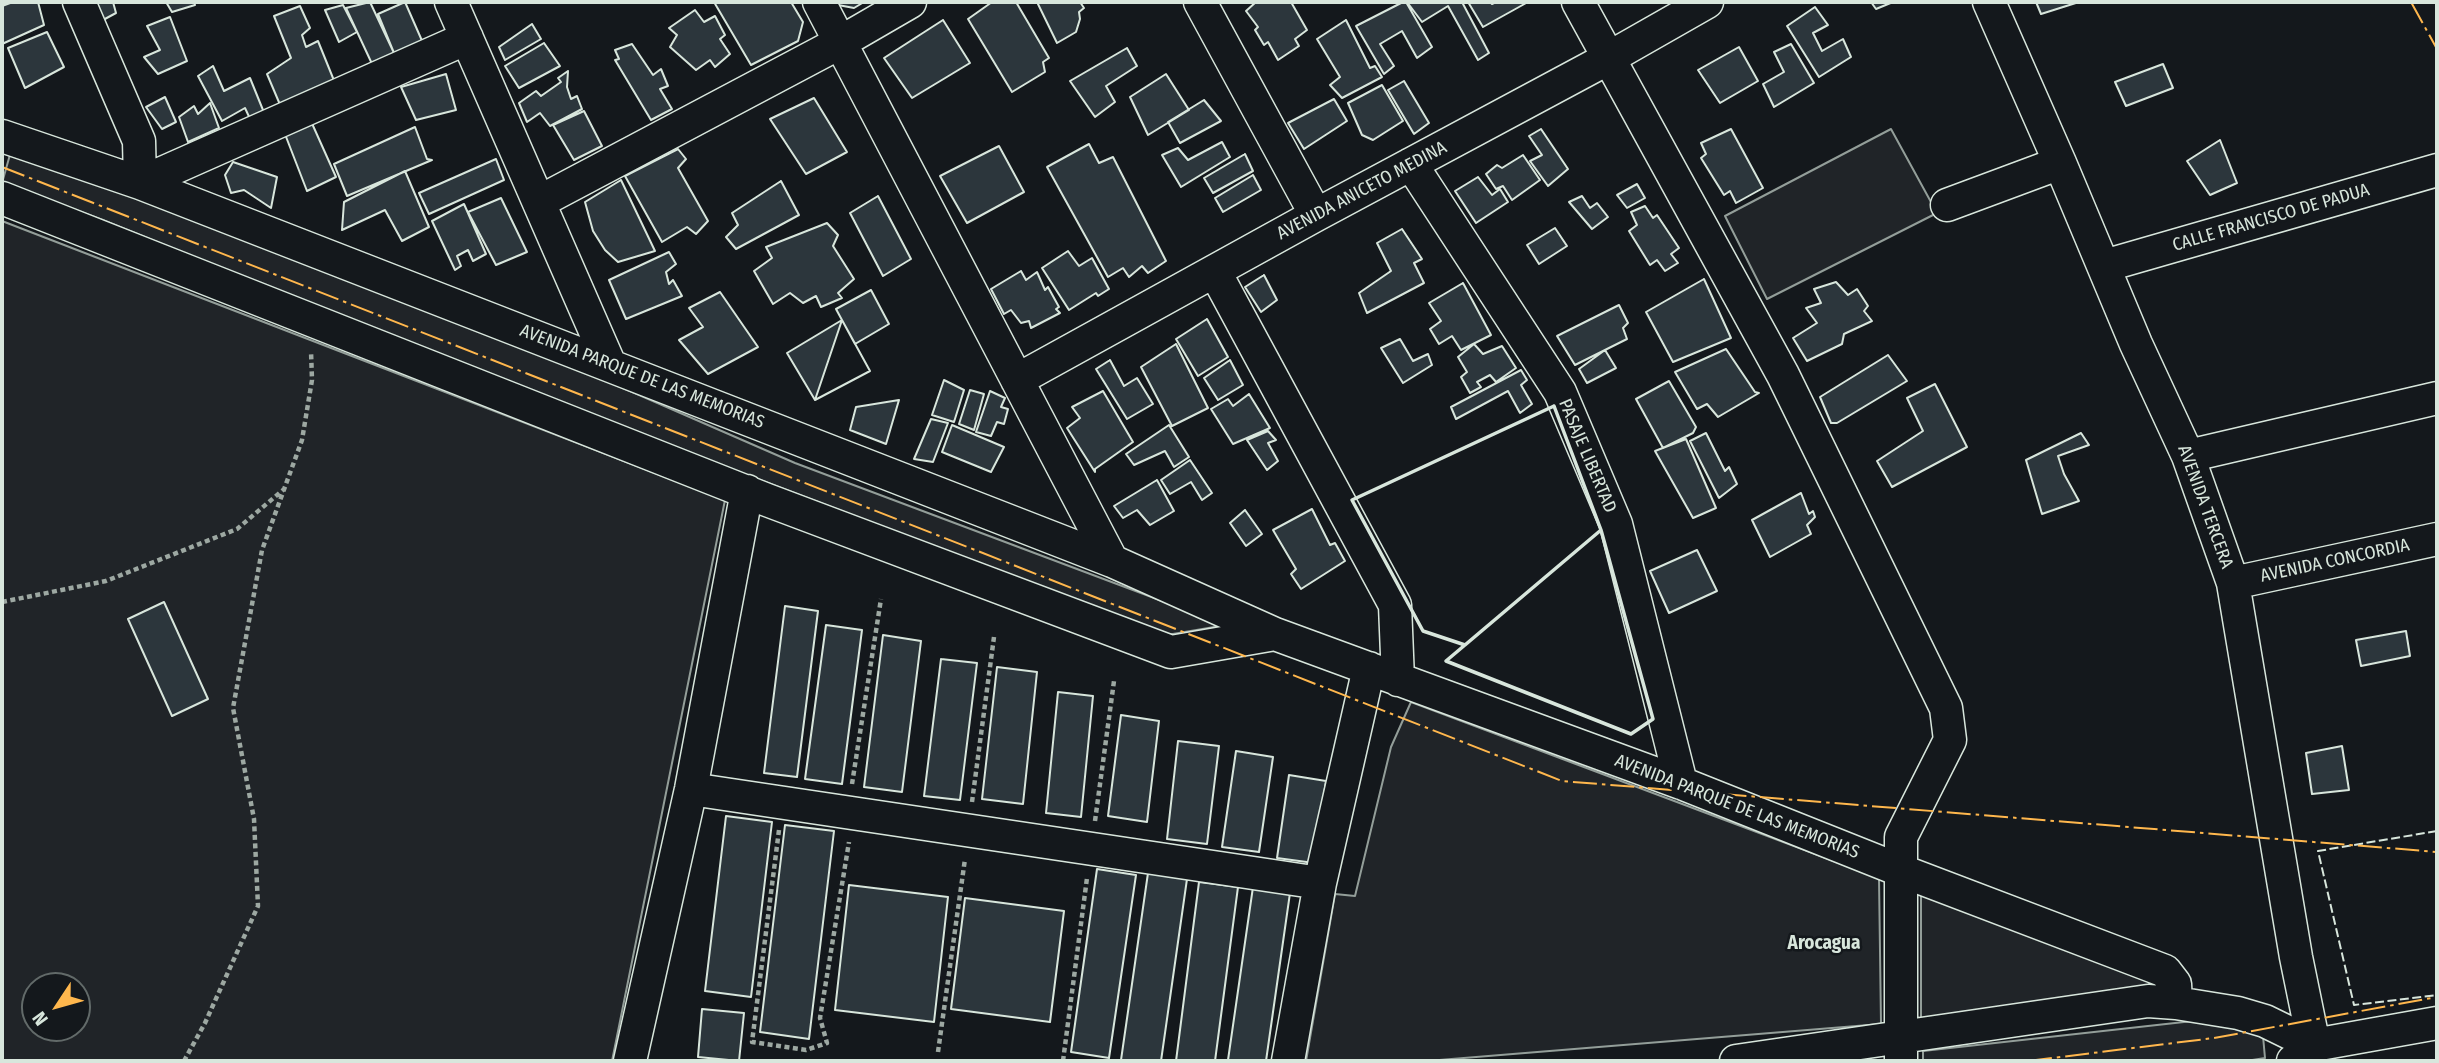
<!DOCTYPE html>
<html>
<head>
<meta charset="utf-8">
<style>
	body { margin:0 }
	#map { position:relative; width:2439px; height:1063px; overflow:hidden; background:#14181c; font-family:"Fira Sans Condensed",sans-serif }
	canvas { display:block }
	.frame { position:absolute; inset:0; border:4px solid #d8e6dc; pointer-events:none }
	.north { position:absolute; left:21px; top:972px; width:70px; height:70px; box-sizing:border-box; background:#14181c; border:2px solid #626a69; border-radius:50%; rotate:234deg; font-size:19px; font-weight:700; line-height:28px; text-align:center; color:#d8e6dc }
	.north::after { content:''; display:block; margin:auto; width:24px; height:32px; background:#ffb74d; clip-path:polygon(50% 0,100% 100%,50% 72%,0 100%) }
</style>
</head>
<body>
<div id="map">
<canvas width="2439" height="1063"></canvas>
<div class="frame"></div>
<div class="north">N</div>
</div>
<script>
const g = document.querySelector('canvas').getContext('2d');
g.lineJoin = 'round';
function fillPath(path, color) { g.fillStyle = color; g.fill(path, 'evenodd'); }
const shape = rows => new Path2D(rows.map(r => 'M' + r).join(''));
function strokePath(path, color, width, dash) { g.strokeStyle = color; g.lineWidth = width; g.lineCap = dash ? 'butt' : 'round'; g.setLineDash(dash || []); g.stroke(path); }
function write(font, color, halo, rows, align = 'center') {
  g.font = font + ' "Fira Sans Condensed",sans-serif'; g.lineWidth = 5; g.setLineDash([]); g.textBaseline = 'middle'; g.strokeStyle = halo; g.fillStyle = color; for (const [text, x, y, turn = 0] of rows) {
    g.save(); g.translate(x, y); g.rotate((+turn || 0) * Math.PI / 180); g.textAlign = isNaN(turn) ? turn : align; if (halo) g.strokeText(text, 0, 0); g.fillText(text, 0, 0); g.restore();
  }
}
const green = shape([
	[1891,129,1937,213,1767,299,1725,216,1891,129],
	[11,151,326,267,568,364,795,463,1226,625,1167,635,469,369,103,220,2,183,11,151],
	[2,221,725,500,612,1061,2,1061,2,221],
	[35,986,77,986,77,1028,35,1028,35,986],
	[1411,702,1879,878,1881,1024,1427,1061,1306,1061,1335,894,1355,896,1391,747,1411,702],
	[1921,893,2179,993,1921,1021,1921,893],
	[2238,1016,2262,1025,2265,1058,2246,1061,1923,1061,1923,1051,2238,1016]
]);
fillPath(green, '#202428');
strokePath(green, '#939e99', 2);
const building = shape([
	[13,2,38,2,44,25,2,44,2,6,13,2],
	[99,2,113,2,116,13,103,20,96,4,99,2],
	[166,2,194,2,195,5,172,12,166,2],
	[370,2,394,53,373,66,346,8,370,2],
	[405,2,423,43,394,53,378,14,405,2],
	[714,2,791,2,803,22,798,41,751,65,714,2],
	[837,2,864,2,854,8,838,5,837,2],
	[992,2,1016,2,1049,58,1043,62,1045,72,1012,92,968,19,992,2],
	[1037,2,1080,2,1084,8,1079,12,1080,19,1076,32,1057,43,1037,2],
	[1256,2,1291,2,1307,30,1295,39,1299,46,1278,60,1268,42,1264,45,1255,30,1258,27,1246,11,1256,2],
	[1403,2,1406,2,1432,47,1417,58,1402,31,1380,44,1394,66,1384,74,1356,26,1403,2],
	[1407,2,1462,2,1489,53,1478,60,1448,6,1422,22,1407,2],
	[1468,2,1490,2,1492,4,1496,2,1528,2,1483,27,1468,2],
	[1871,2,1893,2,1876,9,1871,2],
	[2036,2,2079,2,2041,14,2036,2],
	[343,5,357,32,339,42,325,10,343,5],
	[300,6,310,28,302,35,306,47,318,41,335,83,281,107,267,74,291,58,274,16,300,6],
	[1815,7,1828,25,1813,33,1822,51,1843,39,1851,57,1819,77,1787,26,1815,7],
	[695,10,704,22,715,16,725,35,720,39,730,54,715,67,710,60,696,70,670,47,677,35,669,28,695,10],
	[170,17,187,61,158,74,144,57,160,50,147,26,170,17],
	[943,20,970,63,912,98,884,58,943,20],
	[1346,20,1370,68,1375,66,1382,77,1342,98,1330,85,1340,77,1317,39,1346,20],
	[532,24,541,39,505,60,499,47,532,24],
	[47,32,64,67,25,88,8,48,47,32],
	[544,43,560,66,519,88,505,66,544,43],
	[632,44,653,75,661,69,668,86,660,89,672,109,651,120,615,60,619,59,615,50,632,44],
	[1791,44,1814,83,1774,107,1763,84,1784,72,1774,52,1791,44],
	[1739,47,1758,81,1720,103,1698,70,1739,47],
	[1127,48,1137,66,1106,86,1115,102,1095,117,1070,81,1127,48],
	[2163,64,2173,88,2126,106,2115,82,2163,64],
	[213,66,224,91,250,78,265,115,251,121,245,108,222,121,198,76,213,66],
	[568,71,567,87,571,99,577,96,582,109,550,126,540,113,527,122,519,103,536,91,541,96,561,82,558,78,568,71],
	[446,74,456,110,416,120,401,87,446,74],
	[1166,74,1189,110,1148,135,1130,97,1166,74],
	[1404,81,1429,123,1414,134,1388,90,1404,81],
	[1382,85,1403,121,1373,140,1362,135,1348,103,1382,85],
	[165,97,176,122,162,129,146,107,165,97],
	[814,98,847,152,806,174,770,119,814,98],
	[1334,99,1347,121,1304,149,1288,123,1334,99],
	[1204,100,1221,121,1180,143,1168,122,1204,100],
	[210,103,219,128,188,142,179,117,194,106,198,114,210,103],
	[584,111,602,146,574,160,553,125,584,111],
	[310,119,336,177,307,191,283,129,310,119],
	[415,127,427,159,432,160,347,196,334,164,415,127],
	[1541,129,1568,169,1548,186,1530,161,1542,155,1529,136,1541,129],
	[1731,129,1763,188,1736,203,1730,191,1724,195,1701,158,1706,154,1701,143,1731,129],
	[2220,140,2237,183,2210,195,2187,161,2220,140],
	[1222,142,1230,157,1181,187,1162,155,1178,148,1188,160,1222,142],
	[1089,144,1099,163,1113,157,1166,261,1148,273,1142,266,1129,277,1123,268,1108,277,1047,167,1089,144],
	[999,146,1024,192,967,223,940,176,999,146],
	[678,149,686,159,678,168,708,221,696,234,687,227,662,242,625,176,678,149],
	[1245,154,1253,171,1213,193,1204,178,1245,154],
	[1523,155,1540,180,1512,200,1503,186,1496,189,1486,174,1497,165,1502,168,1523,155],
	[496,159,504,180,429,214,419,193,496,159],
	[233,162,277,177,271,208,244,190,231,193,225,175,233,162],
	[405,171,429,227,402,241,385,210,342,230,344,202,405,171],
	[1253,175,1261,190,1223,212,1215,198,1253,175],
	[1478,177,1492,195,1500,189,1508,202,1476,223,1455,191,1478,177],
	[621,180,655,251,618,262,605,250,593,231,585,202,621,180],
	[781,181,799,215,736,249,726,237,738,225,732,213,781,181],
	[1637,184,1645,198,1627,208,1617,195,1637,184],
	[878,196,911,259,883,276,850,213,878,196],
	[1582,196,1590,208,1597,203,1608,217,1592,229,1569,202,1582,196],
	[501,198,527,252,496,265,468,212,501,198],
	[464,204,486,254,473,261,468,250,457,256,461,266,455,270,432,221,464,204],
	[1645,206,1653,218,1657,215,1679,248,1671,254,1678,263,1665,271,1657,260,1650,265,1629,231,1637,225,1631,212,1645,206],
	[827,223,838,235,833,246,854,279,838,293,842,298,821,307,816,296,803,303,790,293,773,304,754,271,772,258,766,247,827,223],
	[1555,228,1567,246,1539,264,1527,245,1555,228],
	[1402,229,1422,259,1414,263,1424,283,1367,313,1359,293,1391,271,1377,243,1402,229],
	[1068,251,1079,266,1092,258,1109,289,1098,296,1096,293,1069,310,1042,268,1068,251],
	[669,252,676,264,666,272,669,284,673,280,682,296,626,319,609,280,669,252],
	[1021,271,1026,280,1037,272,1045,290,1048,287,1059,307,1056,309,1060,313,1031,328,1029,321,1021,323,1011,310,1004,314,991,289,1021,271],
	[1264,275,1277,300,1261,312,1245,287,1264,275],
	[1704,279,1731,338,1673,362,1646,312,1704,279],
	[1836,282,1848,295,1857,289,1868,306,1864,311,1872,321,1844,334,1842,344,1807,361,1793,338,1817,323,1806,308,1821,303,1814,289,1836,282],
	[1463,283,1491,335,1461,350,1452,336,1439,344,1430,329,1441,321,1429,303,1463,283],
	[871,290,889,324,855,344,836,309,871,290],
	[720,292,758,347,708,374,679,340,703,327,689,308,720,292],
	[1619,305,1628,323,1623,328,1627,339,1575,365,1557,336,1619,305],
	[1207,319,1228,357,1198,376,1176,339,1207,319],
	[842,320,870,371,815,400,842,320],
	[842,320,870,371,815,400,787,353,842,320],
	[1400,339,1413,361,1428,354,1432,365,1403,383,1381,348,1400,339],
	[1176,344,1208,408,1172,426,1141,367,1176,344],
	[1474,344,1483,354,1502,346,1516,368,1496,382,1490,375,1477,382,1481,387,1470,393,1461,377,1467,372,1458,357,1474,344],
	[1726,349,1755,392,1759,393,1718,417,1707,404,1697,409,1675,372,1726,349],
	[1605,350,1616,368,1587,383,1579,369,1605,350],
	[1888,355,1907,381,1837,423,1831,423,1820,397,1888,355],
	[1110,360,1124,386,1137,378,1153,404,1127,419,1096,369,1110,360],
	[1230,360,1243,385,1218,400,1204,378,1230,360],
	[1521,370,1527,380,1521,385,1532,404,1520,413,1508,391,1456,419,1451,407,1521,370],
	[944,380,964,390,954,422,932,415,944,380],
	[1669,381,1696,427,1693,433,1663,448,1636,399,1669,381],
	[1935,384,1967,447,1892,487,1877,461,1923,431,1907,398,1935,384],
	[970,390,984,394,974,430,959,424,970,390],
	[990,391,1005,398,1001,407,1008,409,1004,424,997,422,991,436,976,432,990,391],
	[1103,391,1133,442,1095,469,1095,472,1067,428,1080,418,1072,407,1103,391],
	[1249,394,1270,428,1233,444,1211,409,1228,399,1233,406,1249,394],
	[899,400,886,444,850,430,856,407,899,400],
	[931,419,948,423,933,462,914,459,931,419],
	[952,425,1004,447,991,472,942,452,952,425],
	[1169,425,1189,457,1174,467,1165,451,1134,465,1126,454,1169,425],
	[1268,431,1276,440,1268,443,1278,461,1267,470,1247,440,1268,431],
	[1706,433,1725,471,1729,467,1737,484,1719,498,1690,441,1706,433],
	[2081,433,2089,445,2058,456,2064,474,2079,501,2042,514,2026,460,2081,433],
	[1686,439,1716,508,1693,518,1655,451,1686,439],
	[1190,460,1212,493,1202,500,1191,482,1170,494,1161,480,1190,460],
	[1157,480,1174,511,1150,525,1137,510,1123,518,1114,506,1157,480],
	[1801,493,1809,514,1813,511,1815,517,1807,525,1811,534,1770,557,1752,520,1801,493],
	[1312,509,1330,545,1335,543,1345,561,1301,589,1291,574,1296,569,1273,530,1312,509],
	[1245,510,1262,534,1246,546,1230,523,1245,510],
	[1697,550,1717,591,1669,613,1650,571,1697,550],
	[164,602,208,699,172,716,128,619,164,602],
	[785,606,818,611,797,777,764,773,785,606],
	[826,625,862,630,842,784,805,779,826,625],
	[2406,631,2410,656,2361,666,2356,640,2406,631],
	[883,635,921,641,902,792,864,787,883,635],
	[941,659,977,663,960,800,924,796,941,659],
	[997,667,1037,672,1023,804,982,799,997,667],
	[1058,692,1093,696,1081,817,1046,813,1058,692],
	[1121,715,1159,721,1147,822,1108,816,1121,715],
	[1178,741,1219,746,1207,844,1167,839,1178,741],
	[2342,746,2349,790,2312,794,2306,753,2342,746],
	[1236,751,1273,757,1259,852,1222,847,1236,751],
	[1289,775,1326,781,1314,863,1277,858,1289,775],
	[726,816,772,822,751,997,705,991,726,816],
	[785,825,834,831,809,1039,760,1032,785,825],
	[1097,869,1136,875,1109,1058,1071,1052,1097,869],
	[1148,873,1187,879,1161,1061,1129,1061,1121,1060,1148,873],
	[1199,882,1238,887,1215,1061,1176,1061,1199,882],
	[849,885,948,897,934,1022,835,1010,849,885],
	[1253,887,1290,893,1266,1061,1235,1061,1228,1060,1253,887],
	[965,898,1064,911,1050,1022,951,1009,965,898],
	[702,1009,744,1013,739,1061,698,1057,702,1009]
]);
fillPath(building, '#2c363c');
strokePath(building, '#d8e6dc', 2);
const minor = shape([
	[79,2,139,141,140,183,467,38],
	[451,2,610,365],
	[819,2,1112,561],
	[1200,2,1316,215],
	[1578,2,1783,375,1946,708,1950,740,1901,837,1901,1061],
	[1989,2,2060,163,2136,344,2188,456,2233,583,2296,957,2314,1045],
	[2,136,140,183,1112,561,1275,634,1681,783,1902,871,2165,971,2175,984,2176,1003],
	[1411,164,1560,392,1616,524,1681,783],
	[2,198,767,500,1171,652,1275,634],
	[539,202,841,42,910,2],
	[1947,205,2060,163],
	[2104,266,2437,170],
	[1215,272,1395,605,1398,680],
	[1017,380,1316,215,1607,59,1707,2],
	[2188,456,2437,398],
	[2233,583,2437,539],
	[691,789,1320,883],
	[630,1061,691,789,747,491],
	[1288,1061,1320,883,1369,668],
	[1736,1061,2148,1001,2176,1003,2238,1013,2265,1021,2314,1045],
	[2293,1061,2314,1045,2437,1023]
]);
strokePath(minor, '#d8e6dc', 35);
strokePath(shape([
	[2,602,106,581,237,529,283,490],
	[852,784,881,599],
	[972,802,994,637],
	[1095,821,1114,681],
	[779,830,752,1042,806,1050,827,1043,820,1018,849,842],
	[938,1052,965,859],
	[184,1061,205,1023,258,906,254,819,233,708,262,550,302,440,312,380,311,351],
	[1063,1061,1087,878]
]), '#9da8a2', 4.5, [5, 3.5]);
strokePath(minor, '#14181c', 32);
strokePath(shape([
	[2437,831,2318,851,2354,1005,2437,995]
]), '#d8e6dc', 2, [9, 3.5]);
strokePath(shape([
	[1554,406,1601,530,1465,645,1423,631,1352,500,1554,406],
	[1601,530,1653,719,1631,734,1446,661,1601,530]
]), '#d8e6dc', 3.5);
strokePath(shape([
	[2411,2,2437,49],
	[2,167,1562,781,2437,852],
	[2028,1061,2214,1038,2437,997]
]), '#ffb74d', 2, [24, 5, 3.5, 5]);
write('18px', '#d8e6dc', '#14181c', [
	["AVENIDA ANICETO MEDINA",1362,191,-28],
	["CALLE FRANCISCO DE PADUA",2271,218,-16],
	["AVENIDA PARQUE DE LAS MEMORIAS",642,377,21],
	["PASAJE LIBERTAD",1587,456,67],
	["AVENIDA TERCERA",2205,507,70],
	["AVENIDA CONCORDIA",2335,561,-12],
	["AVENIDA PARQUE DE LAS MEMORIAS",1737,807,21]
]);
write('bold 19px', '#d8e6dc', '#14181c', [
	["Arocagua",1824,944]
]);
</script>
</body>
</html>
